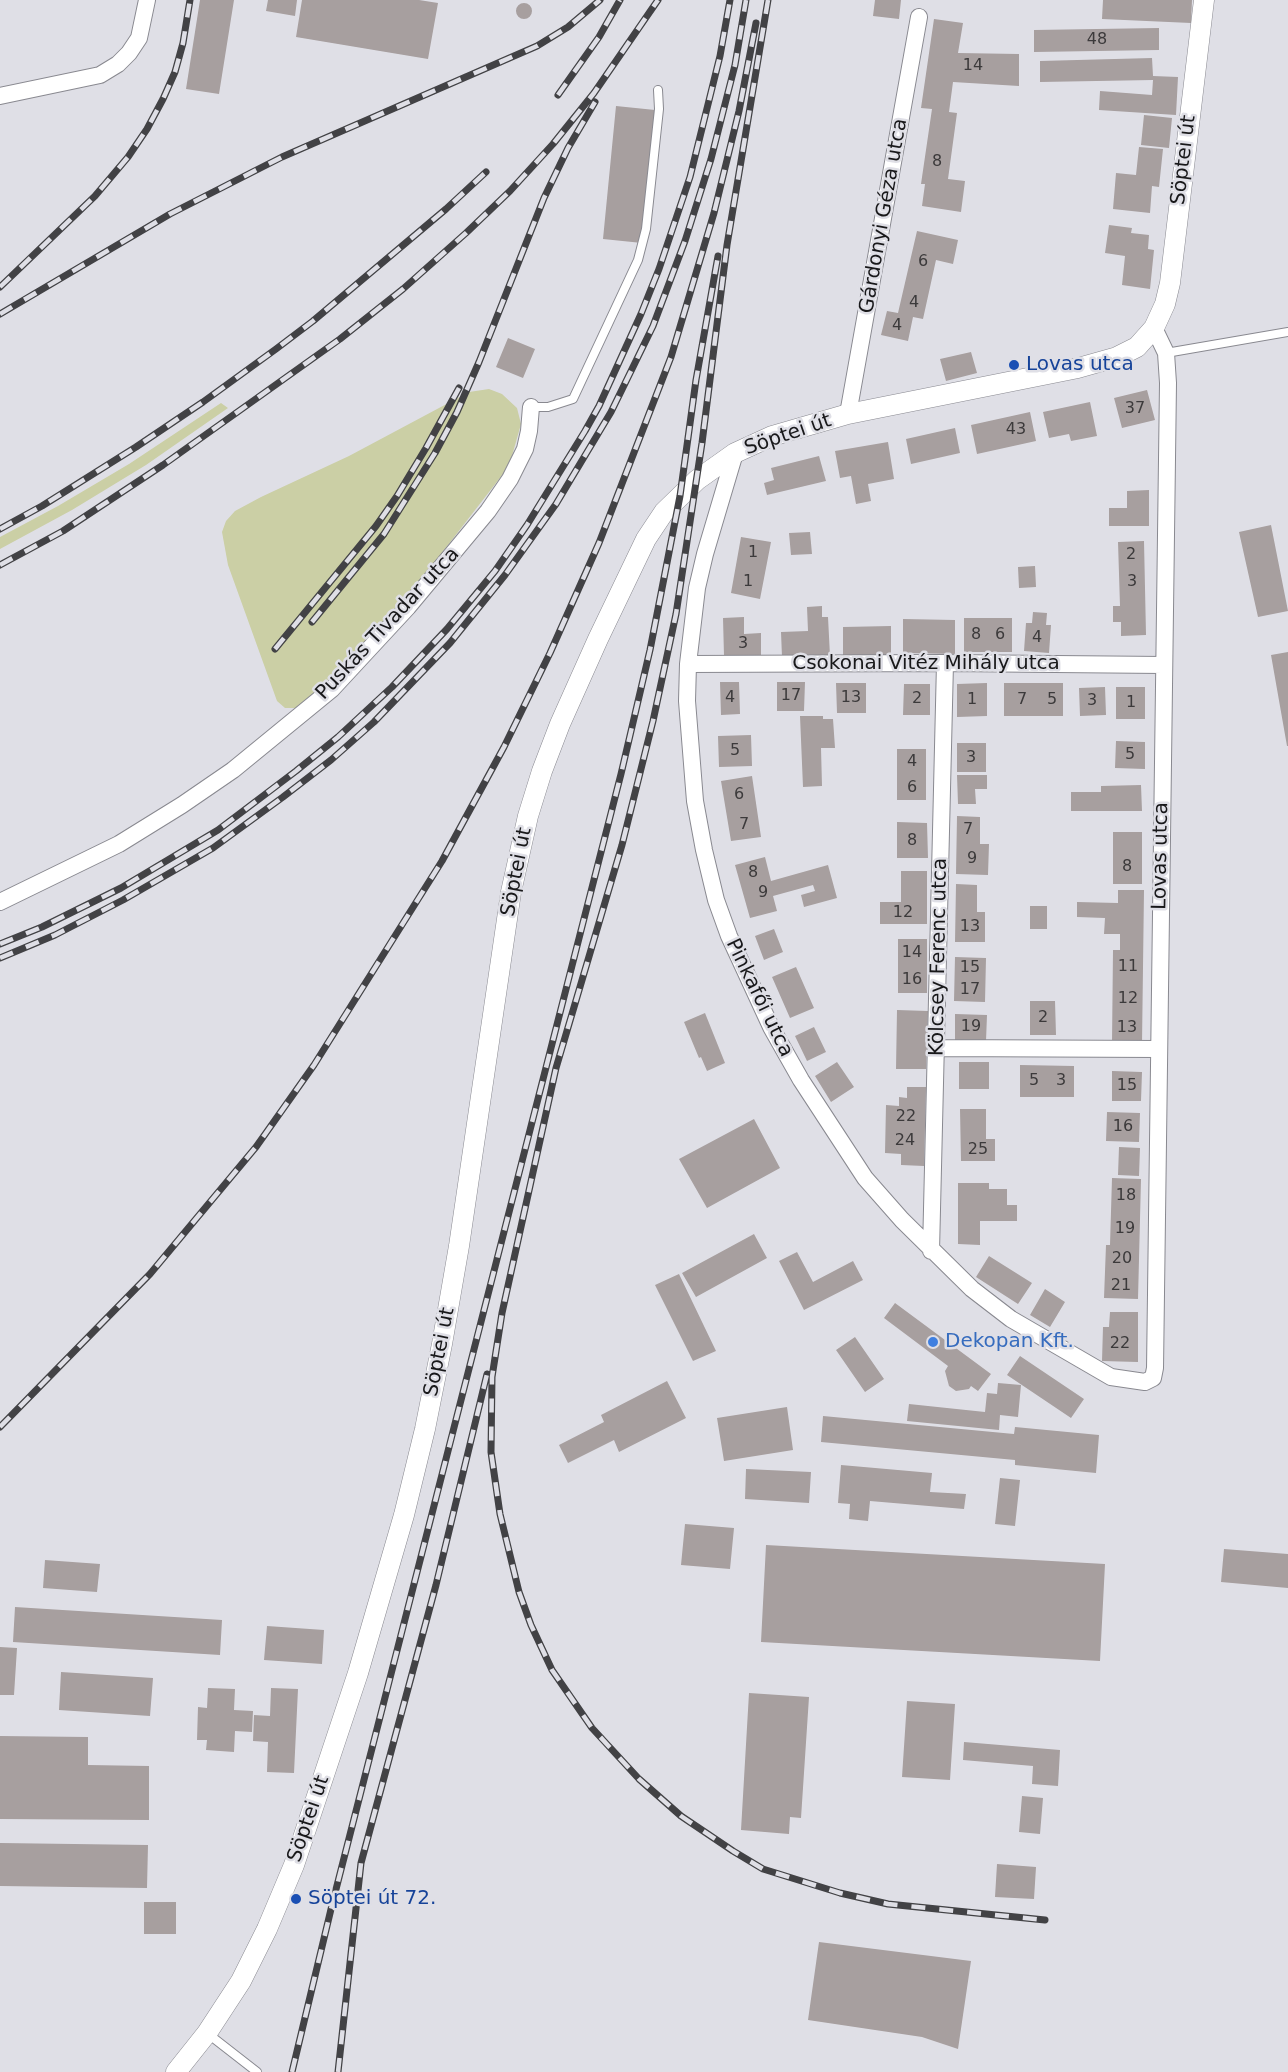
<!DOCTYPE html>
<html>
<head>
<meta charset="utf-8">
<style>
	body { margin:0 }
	canvas { display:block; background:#dfdfe6 }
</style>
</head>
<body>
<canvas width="1288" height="2072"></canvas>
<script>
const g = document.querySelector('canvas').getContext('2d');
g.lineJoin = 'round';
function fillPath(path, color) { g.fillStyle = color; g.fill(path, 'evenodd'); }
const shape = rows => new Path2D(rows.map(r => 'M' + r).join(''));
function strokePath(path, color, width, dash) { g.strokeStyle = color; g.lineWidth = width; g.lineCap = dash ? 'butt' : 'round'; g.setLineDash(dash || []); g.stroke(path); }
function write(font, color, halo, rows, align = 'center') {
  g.font = font + ' "DejaVu Sans",sans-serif'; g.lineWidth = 5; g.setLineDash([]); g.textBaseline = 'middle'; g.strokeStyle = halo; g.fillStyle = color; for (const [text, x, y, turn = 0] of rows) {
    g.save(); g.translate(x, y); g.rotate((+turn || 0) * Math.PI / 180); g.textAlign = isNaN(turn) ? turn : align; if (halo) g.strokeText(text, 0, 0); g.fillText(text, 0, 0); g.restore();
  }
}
fillPath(shape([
	[489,389,502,394,517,408,521,424,512,456,503,474,417,585,338,673,314,695,296,708,285,708,277,701,228,565,222,532,226,521,235,511,261,497,349,456,469,392],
	[221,403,228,408,146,465,72,510,0,549,0,537,58,506,129,464]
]), '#cbcfa5');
fillPath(shape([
	[200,0,234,0,219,94,186,89],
	[268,0,297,0,295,16,266,11],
	[302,0,419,0,438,3,428,59,296,37],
	[875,0,901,0,899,19,873,16],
	[1103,0,1192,0,1191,23,1102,19],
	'516 11a8 8 0 1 1 16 0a8 8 0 1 1-16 0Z',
	[934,19,963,23,958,53,1019,54,1019,86,953,82,949,112,957,113,948,179,965,181,961,212,922,206,925,184,921,184,932,109,921,108],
	[1159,28,1159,50,1034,52,1034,30],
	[1152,58,1153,76,1178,77,1176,115,1099,110,1100,91,1152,95,1153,80,1040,82,1040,61],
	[616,106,655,110,642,243,603,239],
	[1144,115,1172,118,1169,148,1141,145],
	[1139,147,1163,149,1159,187,1152,186,1150,213,1113,209,1116,173,1136,175],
	[1109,225,1132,228,1131,233,1149,235,1148,249,1154,250,1150,289,1122,285,1125,256,1105,253],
	[917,231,958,240,953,264,936,260,923,319,913,317,908,341,881,335,887,311,898,313],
	[508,338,535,349,523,378,496,367],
	[971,352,977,373,946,381,940,359],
	[1147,390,1155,420,1122,428,1114,398],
	[1090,402,1097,436,1071,441,1069,434,1049,438,1043,412],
	[1030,412,1036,441,977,454,971,425],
	[955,428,960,453,911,464,906,439],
	[888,442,894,479,868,484,871,501,856,504,851,476,840,478,835,451],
	[819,456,826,481,767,495,764,483,774,480,771,468],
	[1149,490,1149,526,1109,526,1109,508,1127,508,1127,491],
	[1271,525,1288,611,1258,617,1239,532],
	[810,532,812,554,791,555,789,533],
	[741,537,771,542,760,599,731,593],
	[1144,541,1146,635,1121,636,1121,622,1113,622,1113,606,1120,606,1118,542],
	[1035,566,1036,587,1019,588,1018,567],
	[822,606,822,617,828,617,830,656,782,657,781,632,808,631,807,607],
	[1033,612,1047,613,1046,625,1051,625,1049,653,1024,651,1026,623,1032,623],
	[744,617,744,634,761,633,761,655,724,656,723,618],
	[964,618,1012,618,1012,652,964,652],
	[903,619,955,620,955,654,903,653],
	[891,626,891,655,843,656,843,627],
	[1288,652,1288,746,1287,746,1271,655],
	[720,682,739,682,740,714,721,715],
	[777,682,805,682,804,711,777,711],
	[836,683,866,683,866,713,837,713],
	[987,683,987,716,957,717,957,684],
	[1004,683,1063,683,1063,716,1004,716],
	[904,684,930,684,930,715,903,715],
	[1105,687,1106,715,1080,716,1079,688],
	[1116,687,1145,687,1145,719,1116,719],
	[800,716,823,716,823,719,833,719,835,748,821,748,822,786,803,787],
	[751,735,752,766,719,767,718,736],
	[1116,741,1145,742,1145,769,1115,768],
	[957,743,986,743,986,772,957,772],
	[897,749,926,749,926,800,897,800],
	[957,775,987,775,987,789,975,789,976,804,958,804],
	[752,776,761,837,731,841,721,781],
	[1141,785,1142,811,1071,811,1071,792,1101,792,1101,786],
	[957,816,980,817,980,844,989,844,988,875,956,874],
	[897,822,927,823,928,858,897,858],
	[1113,832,1142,832,1142,884,1113,884],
	[765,857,771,881,828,865,837,898,804,907,801,895,815,891,813,885,773,896,777,911,750,918,735,865],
	[901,871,927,871,927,924,880,924,880,902,901,902],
	[956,884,977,885,977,912,985,912,985,942,955,942],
	[1118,890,1144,890,1142,1044,1112,1043,1113,950,1120,950,1120,934,1104,934,1105,918,1077,917,1077,902,1118,903],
	[1030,906,1047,906,1047,929,1030,929],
	[774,929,783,952,764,960,755,936],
	[898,939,927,939,927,993,898,993],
	[955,957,986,958,985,1002,954,1001],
	[796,967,814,1008,790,1018,772,977],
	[1030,1001,1055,1001,1056,1035,1030,1035],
	[897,1010,928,1011,926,1069,896,1069],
	[705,1013,725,1063,707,1071,701,1057,699,1058,684,1022],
	[955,1014,987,1015,986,1041,955,1040],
	[814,1027,826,1052,807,1061,795,1036],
	[837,1062,854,1087,831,1102,815,1076],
	[959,1062,989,1062,989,1089,959,1089],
	[1020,1065,1074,1066,1074,1097,1020,1097],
	[1112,1071,1142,1072,1141,1101,1112,1101],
	[907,1087,926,1087,924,1166,901,1165,901,1154,885,1153,886,1105,899,1106,899,1097,907,1098],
	[960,1109,986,1109,986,1139,995,1139,995,1161,961,1161],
	[1107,1112,1140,1113,1139,1142,1106,1141],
	[754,1119,780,1168,707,1208,679,1159],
	[1119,1147,1140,1148,1139,1176,1118,1175],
	[1112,1178,1141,1179,1138,1299,1104,1298,1106,1245,1110,1245],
	[958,1183,989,1183,989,1189,1007,1189,1007,1205,1017,1205,1017,1221,980,1221,980,1245,958,1244],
	[754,1234,767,1258,696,1297,682,1273],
	[797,1252,813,1282,853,1261,863,1280,804,1310,779,1261],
	[989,1256,1032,1283,1018,1304,976,1277],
	[679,1274,716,1351,693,1361,655,1285],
	[1045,1289,1065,1302,1050,1327,1030,1315],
	[895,1303,991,1374,978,1391,971,1386,969,1389,956,1391,949,1386,945,1371,948,1366,884,1318],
	[1110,1312,1138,1312,1138,1362,1102,1361,1103,1327,1109,1327],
	[855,1337,884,1379,865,1392,836,1350],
	[1020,1356,1084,1399,1071,1418,1007,1375],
	[667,1381,686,1418,619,1452,614,1440,568,1463,559,1445,604,1422,601,1415],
	[998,1383,1021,1385,1018,1417,1000,1415,999,1430,907,1421,909,1404,985,1412,987,1393,997,1394],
	[787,1407,793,1450,724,1461,717,1418],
	[823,1416,1014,1434,1015,1427,1099,1435,1096,1473,1015,1465,1015,1460,821,1442],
	[841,1465,932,1473,930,1492,966,1494,964,1509,870,1501,868,1521,849,1519,850,1504,838,1503],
	[746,1469,811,1472,809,1503,745,1499],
	[1000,1478,1020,1480,1015,1526,995,1524],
	[685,1524,734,1528,730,1569,681,1565],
	[766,1545,1105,1564,1100,1661,761,1642],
	[1224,1549,1288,1554,1288,1588,1221,1582],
	[45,1560,100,1564,97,1592,43,1588],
	[15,1607,222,1620,220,1655,13,1642],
	[267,1626,324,1630,322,1664,264,1660],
	[0,1647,17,1648,14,1695,0,1695],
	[61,1672,153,1678,150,1716,59,1710],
	[208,1688,235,1689,234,1710,253,1711,252,1732,235,1731,234,1752,206,1750,207,1740,197,1740,198,1707,207,1708],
	[271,1688,298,1689,294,1773,267,1772,268,1742,253,1741,254,1715,270,1716],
	[749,1693,809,1697,801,1818,790,1817,789,1834,741,1830],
	[907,1701,955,1704,950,1780,902,1777],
	[0,1736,88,1737,88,1765,149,1766,149,1820,0,1819],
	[964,1742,1060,1750,1058,1786,1032,1784,1033,1766,963,1760],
	[1022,1796,1043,1798,1040,1834,1019,1832],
	[0,1843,148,1845,147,1888,0,1886],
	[997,1864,1036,1867,1034,1899,995,1897],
	[144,1902,176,1902,176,1934,144,1934],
	[819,1942,971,1961,958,2049,922,2037,808,2020]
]), '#a79f9f');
const service = shape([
	[1166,353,1288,332],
	[531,407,548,407,573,399,638,260,646,229,659,109,658,90],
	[207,2033,257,2072]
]);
const minor = shape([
	[0,96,100,75,118,64,129,53,139,38,147,0],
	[848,414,919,17],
	[735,453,705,554,697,588,688,664,687,701,695,801,704,850,716,900,729,936,771,1027,801,1080,865,1178,902,1220,972,1289,1011,1319,1111,1377,1145,1382,1153,1378,1155,1368,1168,383,1166,353,1154,328],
	[688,664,945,663,1164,665],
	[0,902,119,844,182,805,233,770,332,689,408,607,488,511,510,479,525,449,529,431,531,407],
	[937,1048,1159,1049],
	[931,1251,945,663]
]);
const tertiary = shape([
	[176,2072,207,2033,241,1981,267,1929,294,1865,358,1673,404,1515,425,1429,442,1344,459,1246,511,892,528,816,542,771,560,724,598,639,646,539,664,512,697,480,735,453,772,436,848,414,1078,368,1117,357,1137,347,1154,328,1165,304,1170,283,1204,0]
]);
strokePath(service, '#898990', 10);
strokePath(minor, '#898990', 18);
strokePath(tertiary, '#898990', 21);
strokePath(service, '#fff', 8);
strokePath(minor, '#fff', 16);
strokePath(tertiary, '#fff', 20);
const rail = shape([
	[768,0,727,245,702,443,676,614,653,721,622,845,556,1068,502,1313,492,1377,491,1452,500,1514,519,1592,531,1625,552,1670,592,1728,639,1779,681,1816,733,1851,763,1869,840,1893,888,1904,1045,1920],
	[558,95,599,37,620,0],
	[0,287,95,196,128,157,147,129,163,99,175,72,183,43,190,0],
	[0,314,170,214,282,157,537,46,568,27,600,0],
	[0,529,42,506,136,447,203,402,276,349,313,321,446,209,486,172],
	[0,565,63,531,163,465,340,339,403,289,466,233,510,191,553,144,594,93,658,0],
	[312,622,384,534,435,453,457,412,479,362,544,198,568,148,595,102],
	[275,649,376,526,397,496,426,448,459,388],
	[0,944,42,927,121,888,218,830,296,771,338,737,392,687,447,629,495,571,527,525,585,431,599,406,641,314,659,269,690,177,720,56,730,0],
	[0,958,55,935,123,900,213,848,283,797,331,760,374,722,450,643,505,575,556,504,611,412,653,326,685,241,711,159,735,65,746,0],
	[0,1427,150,1274,256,1147,314,1065,442,861,504,747,550,653,599,543,671,357,714,213,739,111,756,23],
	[292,2072,332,1905,621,774,650,650,680,496,696,380,718,256],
	[338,2072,361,1863,436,1585,487,1374]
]);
strokePath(rail, '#424245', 7);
strokePath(rail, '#dfdfe6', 4.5, [14]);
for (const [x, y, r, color] of [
	[1014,365,6,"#1a4fb4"],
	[933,1342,6,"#3f7fe0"],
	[296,1899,6,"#1a4fb4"]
]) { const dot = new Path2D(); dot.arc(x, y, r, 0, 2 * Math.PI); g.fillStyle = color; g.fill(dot); strokePath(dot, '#dfdfe6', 2); }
write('16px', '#3c3a3b', null, [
	["48",1097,40],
	["14",973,66],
	["8",937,162],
	["6",923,262],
	["4",914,303],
	["4",897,326],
	["37",1135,409],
	["43",1016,430],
	["1",753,553],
	["2",1131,555],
	["1",748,582],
	["3",1132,582],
	["8",976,635],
	["6",1000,635],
	["4",1037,638],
	["3",743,644],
	["17",791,696],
	["4",730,698],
	["13",851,698],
	["2",917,699],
	["1",972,700],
	["7",1022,700],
	["5",1052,700],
	["3",1092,701],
	["1",1131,703],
	["5",735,751],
	["5",1130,755],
	["3",971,758],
	["4",912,762],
	["6",912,788],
	["6",739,795],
	["7",744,825],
	["7",968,830],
	["8",912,841],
	["9",972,859],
	["8",1127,867],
	["8",753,873],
	["9",763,893],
	["12",903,913],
	["13",970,927],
	["14",912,953],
	["11",1128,967],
	["15",970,968],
	["16",912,980],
	["17",970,990],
	["12",1128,999],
	["2",1043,1018],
	["19",971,1027],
	["13",1127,1028],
	["5",1034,1081],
	["3",1061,1081],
	["15",1127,1086],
	["22",906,1117],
	["16",1123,1127],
	["24",905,1141],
	["25",978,1150],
	["18",1126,1196],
	["19",1125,1229],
	["20",1122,1259],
	["21",1121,1286],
	["22",1120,1344]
]);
write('20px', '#18181a', '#dfdfe6', [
	["Söptei út",1184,160,-83],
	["Gárdonyi Géza utca",884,216,-80],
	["Söptei út",788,435,-19],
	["Puskás Tivadar utca",388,624,-47],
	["Csokonai Vitéz Mihály utca",926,664],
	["Lovas utca",1161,856,-89],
	["Söptei út",517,872,-79],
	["Kölcsey Ferenc utca",939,957,-89],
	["Pinkafői utca",759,998,64],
	["Söptei út",440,1352,-79],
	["Söptei út",309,1819,-71]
]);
write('20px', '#164399', '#dfdfe6', [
	["Lovas utca",1026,365],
	["Söptei út 72.",308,1899]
], 'left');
write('20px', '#366cbe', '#dfdfe6', [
	["Dekopan Kft.",945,1342]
], 'left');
</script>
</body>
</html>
